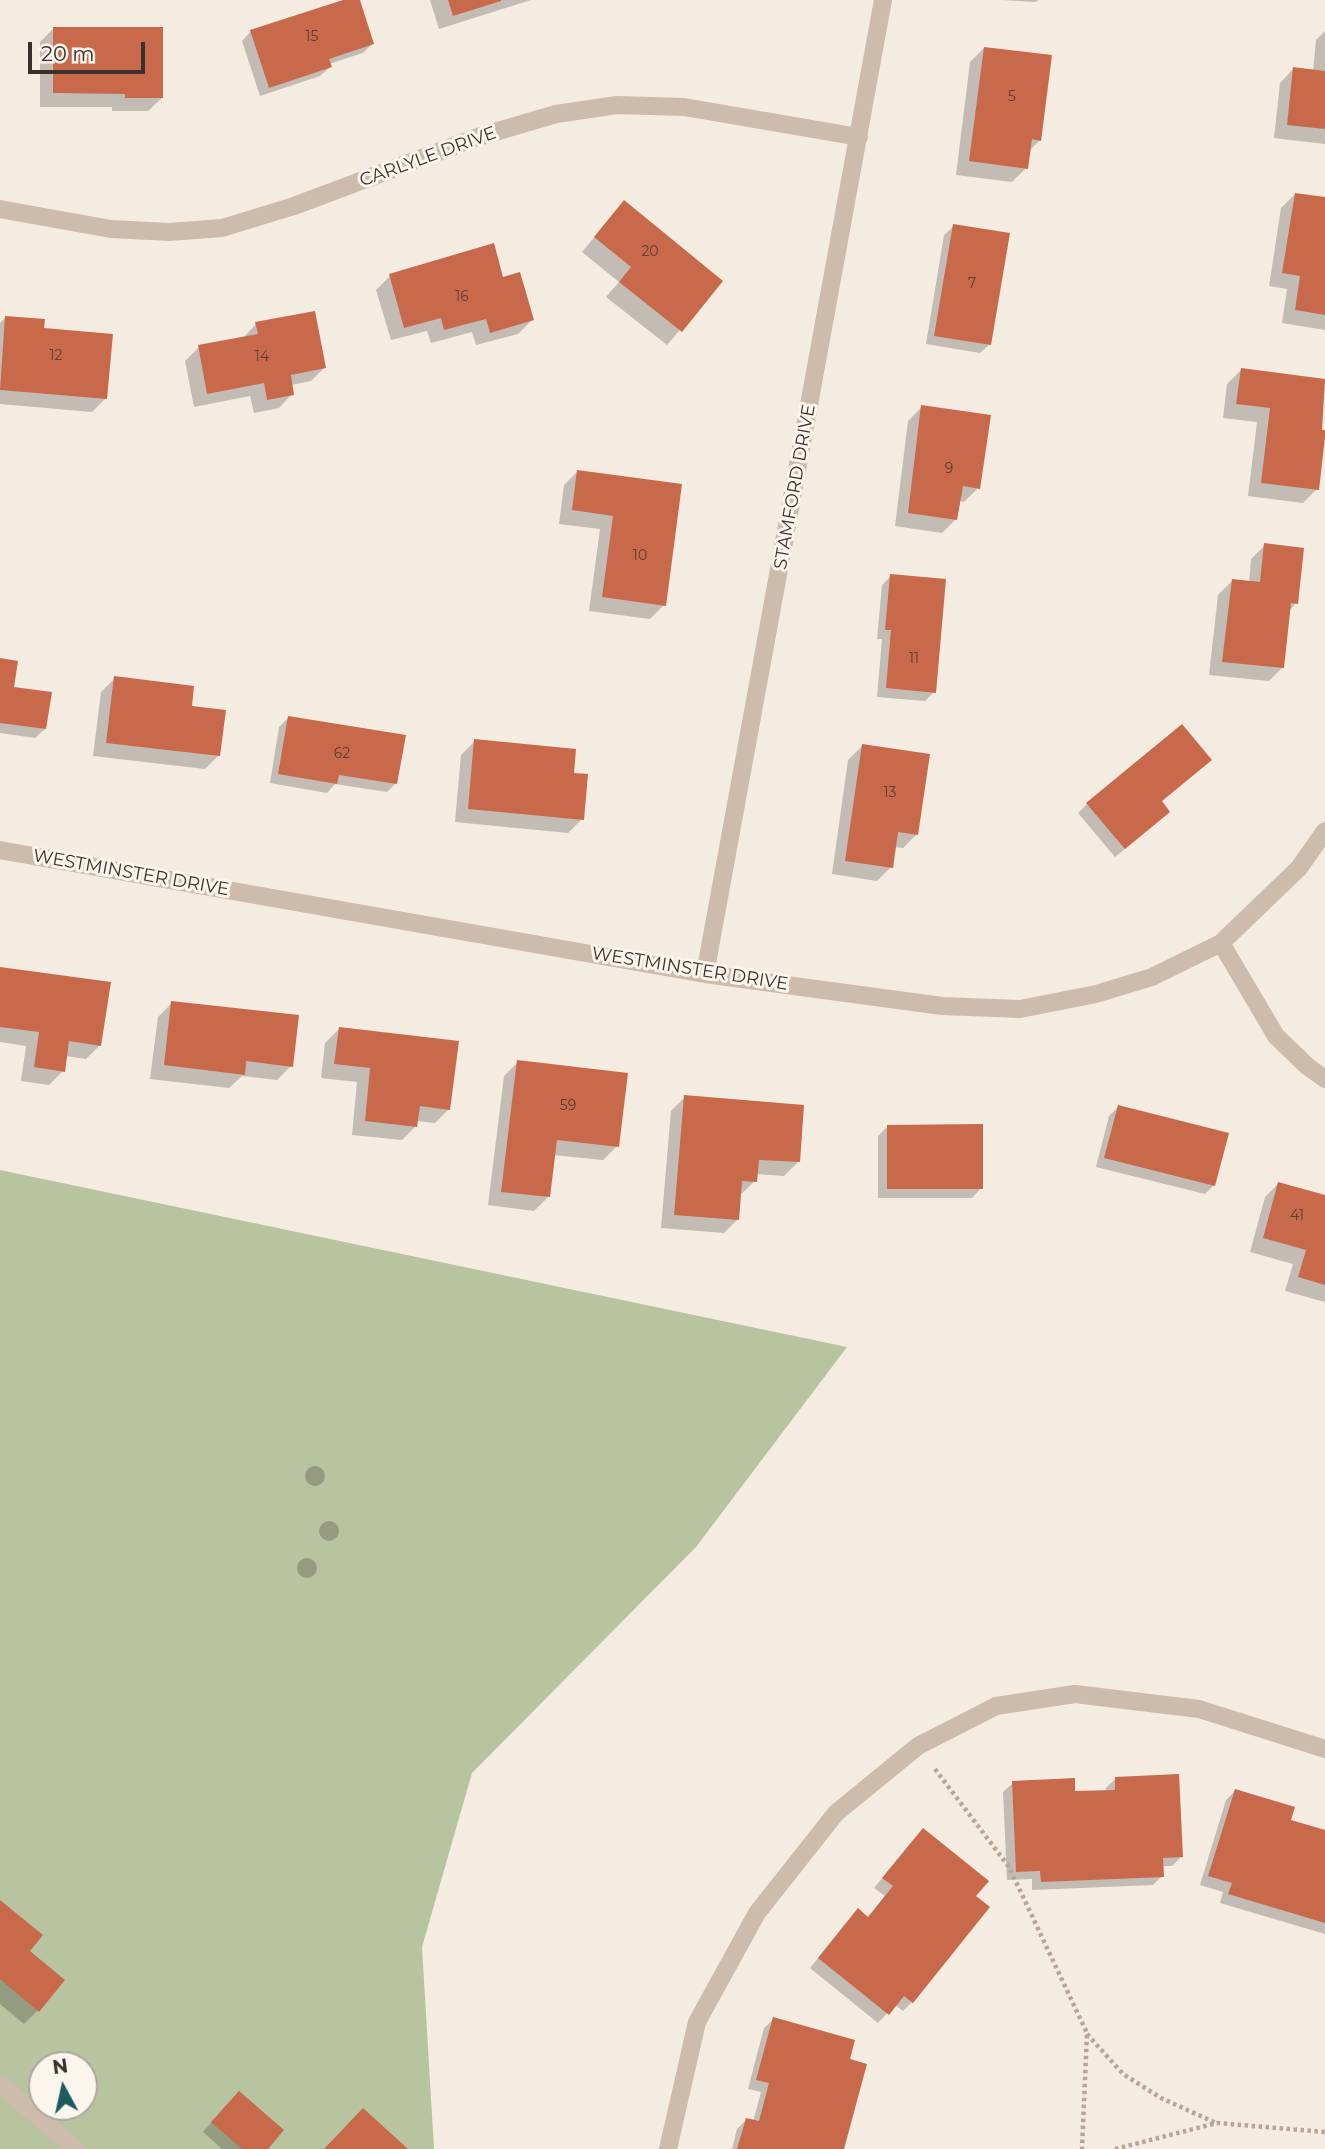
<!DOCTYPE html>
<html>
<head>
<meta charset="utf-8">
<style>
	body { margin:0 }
	#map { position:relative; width:1325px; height:2149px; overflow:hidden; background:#f4ebe1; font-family:Montserrat,sans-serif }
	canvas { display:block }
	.north { position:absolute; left:28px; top:2051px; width:70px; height:70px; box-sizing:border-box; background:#fbf5ee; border:2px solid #aea6a0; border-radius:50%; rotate:352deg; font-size:19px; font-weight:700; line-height:28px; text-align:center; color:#3b302b }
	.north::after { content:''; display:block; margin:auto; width:24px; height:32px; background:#1f5a5e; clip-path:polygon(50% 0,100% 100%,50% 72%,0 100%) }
	.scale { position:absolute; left:28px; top:42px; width:117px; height:32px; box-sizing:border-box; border:4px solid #3b302b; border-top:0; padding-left:9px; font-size:21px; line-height:24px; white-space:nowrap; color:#3b302b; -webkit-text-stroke:5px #fbf5ee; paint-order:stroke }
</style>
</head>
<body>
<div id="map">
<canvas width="1325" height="2149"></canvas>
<div class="north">N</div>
<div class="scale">20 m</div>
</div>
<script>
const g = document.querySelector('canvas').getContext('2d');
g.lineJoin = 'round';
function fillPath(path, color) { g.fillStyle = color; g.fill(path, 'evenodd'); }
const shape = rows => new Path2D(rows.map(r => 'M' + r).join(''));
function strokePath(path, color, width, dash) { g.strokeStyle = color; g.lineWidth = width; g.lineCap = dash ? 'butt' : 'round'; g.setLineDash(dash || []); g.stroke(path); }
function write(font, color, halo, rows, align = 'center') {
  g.font = font + ' Montserrat,sans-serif'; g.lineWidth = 6; g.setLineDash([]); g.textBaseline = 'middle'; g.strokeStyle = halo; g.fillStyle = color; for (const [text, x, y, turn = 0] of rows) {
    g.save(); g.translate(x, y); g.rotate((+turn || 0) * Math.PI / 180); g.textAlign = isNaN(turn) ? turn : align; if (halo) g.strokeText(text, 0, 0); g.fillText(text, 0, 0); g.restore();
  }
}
fillPath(shape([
	[0,1170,847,1347,696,1547,472,1773,422,1947,434,2149,0,2149],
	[42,2065,84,2065,84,2107,42,2107]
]), '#b8c4a0');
fillPath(shape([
	[348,0,358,0,372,44,363,53,329,64,330,67,320,76,260,96,242,41,251,31],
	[430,0,531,0,439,29],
	[1002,0,1038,0,1036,2],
	[54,28,162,98,148,111,112,111,112,107,40,107,40,42],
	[1325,31,1325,144,1274,138,1280,83,1293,69,1313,71,1316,40],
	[984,48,1040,140,1029,151,1026,168,1012,182,956,175,970,62],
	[1295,194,1325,199,1325,330,1282,323,1287,289,1269,286,1281,208],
	[611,217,721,282,667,345,606,297,619,282,582,252],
	[954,226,990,344,980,353,926,344,944,235],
	[390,276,502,279,532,320,518,334,476,345,472,332,431,343,427,331,391,340,376,290],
	[6,317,42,330,106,398,92,412,0,404,0,323],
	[256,324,325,367,311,381,291,385,292,394,279,408,254,413,250,396,194,407,185,361,199,347,242,339],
	[1241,370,1325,381,1317,489,1303,503,1248,496,1257,422,1223,418,1227,384],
	[922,407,978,488,964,502,959,501,956,519,942,533,895,526,908,421],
	[578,471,680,485,664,605,650,619,589,611,600,529,559,524,564,485],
	[1265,545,1296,603,1289,611,1283,667,1269,681,1209,675,1218,595,1232,581,1249,583,1251,559],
	[891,576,934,692,925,701,877,697,882,639,877,639,882,585],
	[0,660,13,688,45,729,35,738,0,733],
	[115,678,190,707,219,755,205,769,93,756,101,692],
	[288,718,396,783,387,792,335,784,327,793,270,783,279,727],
	[475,741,572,775,582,819,568,833,455,822,461,755],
	[862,746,917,834,903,848,894,847,891,867,877,881,832,874,848,760],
	[1160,802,1159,821,1115,857,1078,813,1087,804],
	[0,969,100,1045,86,1059,66,1056,63,1071,49,1085,21,1081,26,1046,0,1042],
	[172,1003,291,1066,277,1080,242,1076,229,1088,150,1079,158,1017],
	[339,1029,449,1109,435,1123,416,1121,416,1126,402,1140,352,1135,357,1082,321,1078,325,1043],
	[518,1062,617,1146,603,1160,553,1155,548,1197,534,1211,488,1205,504,1076],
	[685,1097,798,1162,784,1176,756,1174,755,1181,740,1195,738,1219,724,1233,661,1228,671,1111],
	[1118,1107,1214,1185,1205,1194,1096,1167,1109,1116],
	[888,1126,981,1188,972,1198,878,1198,878,1136],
	[1279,1183,1325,1196,1325,1302,1285,1291,1293,1264,1250,1252,1265,1197],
	[1116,1778,1181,1857,1172,1866,1161,1866,1162,1876,1153,1885,1032,1890,1032,1879,1007,1880,1003,1792,1013,1783,1074,1793,1106,1792,1106,1788],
	[1235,1791,1289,1821,1324,1831,1325,1828,1325,1934,1220,1903,1223,1892,1200,1885,1226,1800],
	[914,1839,988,1908,912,2002,903,2011,895,2005,878,2023,810,1968,849,1920,867,1919,885,1896,874,1888],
	[0,1902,27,1952,38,2010,24,2024,0,2004],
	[774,2019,847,2060,842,2149,732,2149,737,2129,746,2120,753,2122,761,2092,748,2089,764,2028],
	[230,2102,265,2149,222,2149,203,2132]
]), '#0003');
fillPath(shape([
	[343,0,360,0,374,44,329,59,332,67,269,88,250,30],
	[448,0,501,0,501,1,453,16],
	[53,27,163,27,163,98,125,98,125,94,53,93],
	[984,47,1052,55,1041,141,1032,139,1028,169,969,161],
	[1293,67,1325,71,1325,129,1287,125],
	[1295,193,1325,197,1325,315,1295,310,1300,276,1282,273],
	[624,200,723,281,682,332,619,282,631,267,594,237],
	[953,224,1010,233,991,345,934,336],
	[494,243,503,277,520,272,534,320,490,333,486,319,444,330,441,318,404,328,389,274],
	[315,311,326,368,291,375,294,395,267,400,264,383,207,394,198,345,258,334,255,322],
	[5,316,45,319,44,328,113,334,107,399,0,390],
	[1241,368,1325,379,1322,430,1325,430,1325,437,1319,490,1261,483,1270,408,1236,404],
	[921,405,991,415,980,489,963,486,957,520,908,513],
	[577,470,682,484,666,606,602,597,613,516,572,510],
	[1264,543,1304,548,1298,604,1291,603,1284,668,1222,662,1232,579,1260,582],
	[890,574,946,579,936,693,886,688,891,630,885,630],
	[0,658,18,661,14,687,52,692,46,729,0,723],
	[114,676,194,686,192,706,226,710,220,756,106,743],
	[288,716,406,735,397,784,339,775,337,784,278,774],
	[1182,724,1212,760,1162,801,1170,812,1125,849,1086,803],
	[474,739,576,749,574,773,588,774,584,820,468,809],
	[862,744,930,754,918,835,898,832,893,868,845,861],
	[0,967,111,982,101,1046,69,1041,65,1072,34,1067,39,1032,0,1027],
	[171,1001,299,1015,293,1067,246,1061,245,1075,164,1065],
	[339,1027,459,1041,450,1110,420,1106,417,1127,365,1121,370,1068,334,1064],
	[517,1060,628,1073,619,1147,557,1140,550,1197,501,1192],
	[684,1095,804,1105,800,1162,759,1160,757,1182,742,1181,739,1220,674,1215],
	[1118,1105,1229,1133,1215,1186,1104,1158],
	[983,1124,983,1189,887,1189,887,1125],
	[1278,1182,1325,1195,1325,1285,1298,1277,1306,1250,1263,1238],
	[1179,1774,1183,1857,1163,1858,1164,1877,1041,1882,1040,1871,1016,1872,1012,1781,1075,1778,1075,1791,1115,1790,1115,1777],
	[1235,1789,1295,1807,1291,1820,1325,1830,1325,1923,1228,1894,1232,1883,1208,1876],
	[923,1828,989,1881,976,1896,990,1907,913,2003,904,1996,889,2015,818,1958,858,1908,868,1917,893,1886,882,1878],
	[0,1900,43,1935,30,1951,65,1980,39,2012,0,1979],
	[773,2017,855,2040,850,2059,867,2064,844,2149,737,2149,746,2118,759,2121,769,2083,756,2080],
	[239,2091,284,2130,268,2149,242,2149,211,2122],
	[363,2108,408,2149,324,2149]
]), '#c8694b');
strokePath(shape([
	[935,1769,1009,1867,1087,2033,1082,2149],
	[1087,2034,1123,2074,1161,2098,1216,2123],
	[1115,2149,1217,2123,1325,2132]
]), '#b9a596', 4.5, [3.5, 3.5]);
strokePath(shape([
	[0,209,111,229,169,232,222,228,294,206,478,137,556,114,617,105,684,107,859,137],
	[0,850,705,974,942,1006,1020,1009,1096,994,1152,977,1221,943,1299,868,1325,831],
	[1221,943,1276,1036,1307,1066,1325,1079],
	[705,974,883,0],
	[0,2084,76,2149],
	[668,2149,697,2022,757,1913,836,1813,918,1746,996,1706,1075,1694,1199,1709,1325,1749]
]), '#cdbbac', 18);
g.fillStyle = '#969b7f';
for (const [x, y] of [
	[315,1476],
	[329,1531],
	[307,1568]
]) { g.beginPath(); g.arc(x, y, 10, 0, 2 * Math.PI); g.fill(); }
write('14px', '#5e3e33', null, [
	["15",312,37],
	["5",1012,97],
	["20",650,252],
	["7",972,284],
	["16",462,297],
	["12",56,356],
	["14",262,357],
	["9",949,469],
	["10",640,556],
	["11",914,659],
	["62",342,754],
	["13",890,793],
	["59",568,1106],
	["41",1297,1216]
]);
write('18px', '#3b302b', '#fbf5ee', [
	["CARLYLE DRIVE",428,157,-20],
	["STAMFORD DRIVE",795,487,-80],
	["WESTMINSTER DRIVE",131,873,10],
	["WESTMINSTER DRIVE",690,969,9]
]);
</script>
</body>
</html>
